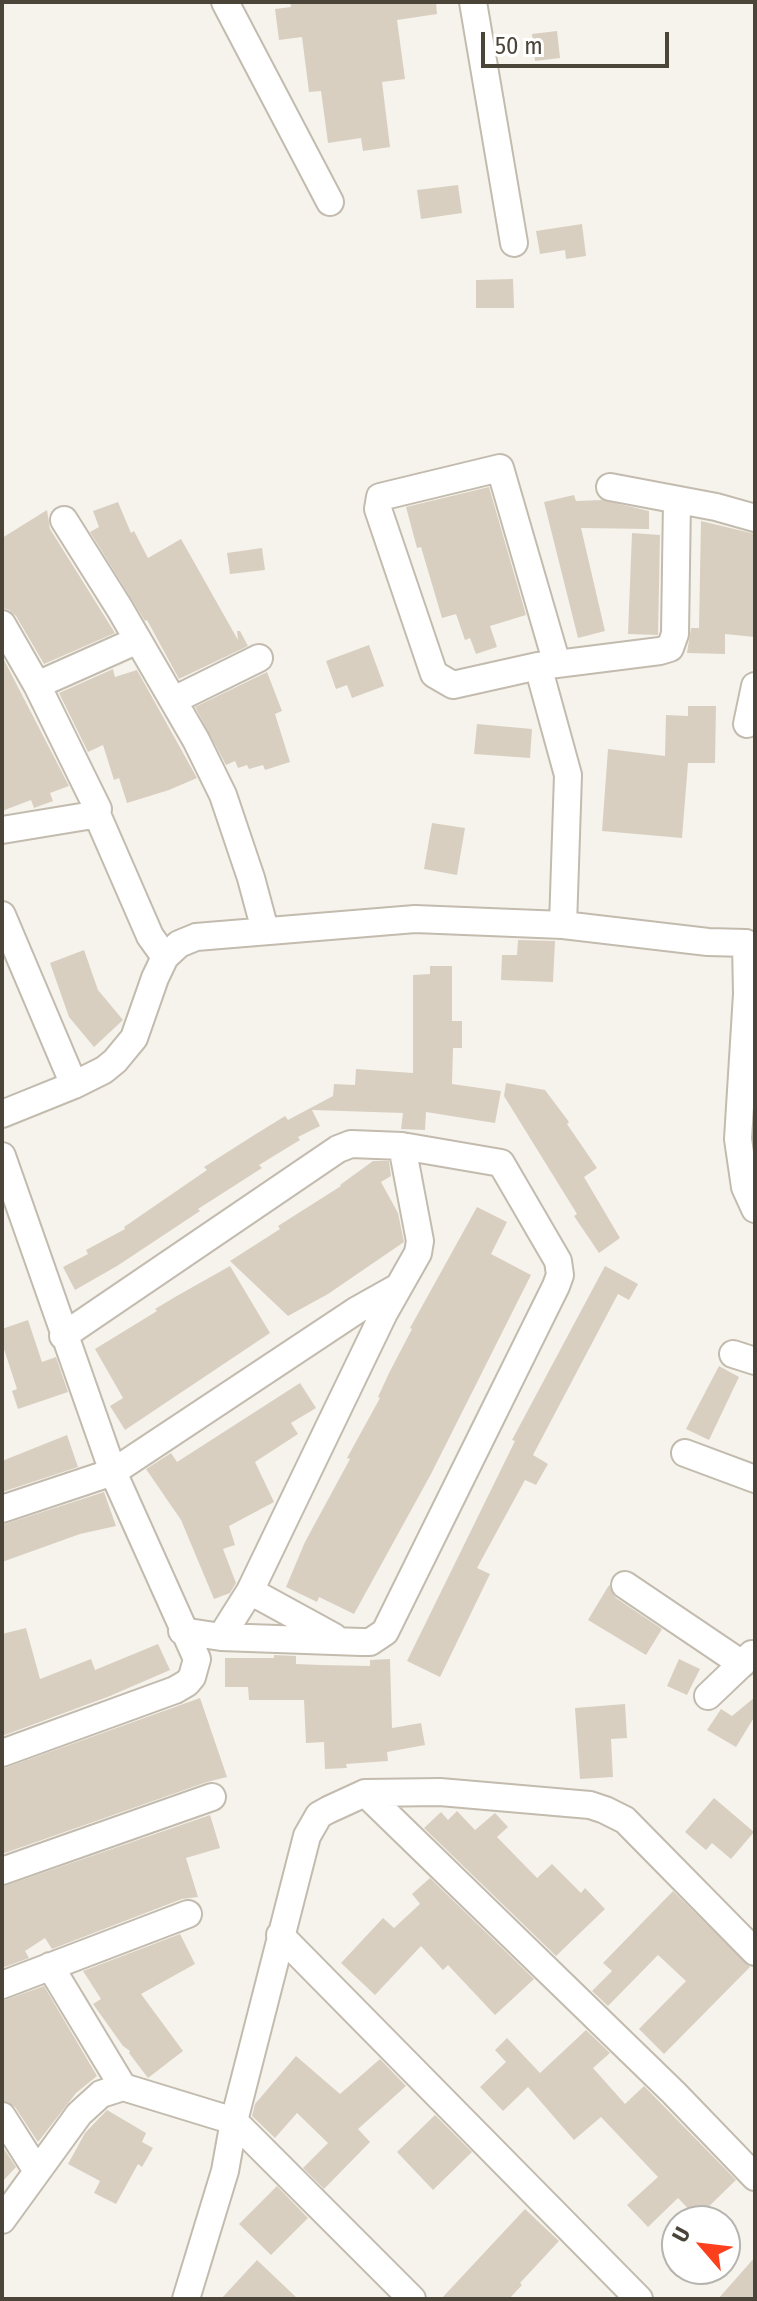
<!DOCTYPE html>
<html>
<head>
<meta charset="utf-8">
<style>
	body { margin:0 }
	#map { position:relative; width:757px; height:2301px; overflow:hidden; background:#f6f3ec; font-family:"Fira Sans Condensed",sans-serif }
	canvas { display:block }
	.frame { position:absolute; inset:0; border:4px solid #4b4439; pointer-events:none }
	.north { position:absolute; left:661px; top:2205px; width:80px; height:80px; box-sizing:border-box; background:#fff; border:2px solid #b7b4b0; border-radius:50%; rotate:298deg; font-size:22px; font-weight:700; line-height:32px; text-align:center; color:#4b4439 }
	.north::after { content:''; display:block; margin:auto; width:28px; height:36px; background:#fc3f1d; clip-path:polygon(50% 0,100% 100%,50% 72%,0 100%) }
	.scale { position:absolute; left:481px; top:32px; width:188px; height:36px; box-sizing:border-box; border:4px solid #4b4439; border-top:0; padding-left:10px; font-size:24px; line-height:28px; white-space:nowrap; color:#4b4439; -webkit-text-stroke:6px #fff; paint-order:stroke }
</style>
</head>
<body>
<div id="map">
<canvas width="757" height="2301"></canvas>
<div class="frame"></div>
<div class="north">U</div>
<div class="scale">50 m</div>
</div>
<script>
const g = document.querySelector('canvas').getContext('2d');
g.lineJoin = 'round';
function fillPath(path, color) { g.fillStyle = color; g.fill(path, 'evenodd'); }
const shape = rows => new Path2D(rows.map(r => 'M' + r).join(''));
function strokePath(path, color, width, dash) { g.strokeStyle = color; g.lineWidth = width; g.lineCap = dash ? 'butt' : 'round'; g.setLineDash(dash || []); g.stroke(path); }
fillPath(shape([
	[290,2,436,2,437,14,397,20,405,79,382,82,390,147,363,151,361,138,328,143,321,91,309,92,302,37,279,40,275,9,291,7],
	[557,31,560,58,535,61,532,34],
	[458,185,462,213,421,219,417,190],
	[582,224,586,256,566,259,565,250,540,254,536,231],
	[513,279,514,308,476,308,476,280],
	[489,487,526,615,490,626,497,647,476,654,470,638,465,640,456,614,442,618,421,547,417,548,406,507],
	[574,495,576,501,602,500,649,511,649,529,581,528,605,631,578,638,544,502],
	[118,502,131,533,134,531,148,558,181,539,238,640,237,631,240,631,248,646,179,679,147,620,145,621,90,532,99,527,93,511],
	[47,510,50,529,115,633,44,664,16,616,9,610,2,608,2,538],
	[701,521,755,534,755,637,725,634,725,654,687,653,691,628,699,628],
	[632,533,660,535,658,635,628,634],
	[262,548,265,570,230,574,227,553],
	[369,645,384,686,352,698,347,685,336,689,326,661],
	[2,656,69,786,50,793,53,801,34,808,31,800,2,811],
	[113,669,115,677,137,670,197,778,169,790,127,803,119,778,114,780,103,745,88,752,59,693],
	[267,672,282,711,275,714,290,762,265,770,263,765,249,769,247,765,238,768,235,761,226,765,195,707],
	[688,706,716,706,715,763,688,763,682,838,602,831,608,749,665,756,666,715,688,716],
	[477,724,532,729,530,758,474,754],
	[432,823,465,828,457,875,424,869],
	[518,940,555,941,553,982,501,980,502,955,517,955],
	[84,950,98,990,123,1020,94,1047,69,1017,50,963],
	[430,966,452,966,452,1021,462,1021,462,1048,453,1048,452,1084,501,1091,495,1123,426,1112,425,1130,401,1129,403,1113,312,1110,320,1126,298,1137,300,1140,259,1165,262,1168,198,1209,200,1211,117,1266,75,1290,63,1267,88,1254,86,1250,125,1229,124,1227,207,1170,204,1167,248,1139,285,1116,288,1120,333,1096,334,1084,355,1085,356,1069,413,1073,413,975,430,974],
	[506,1083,545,1090,569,1122,567,1124,597,1168,584,1177,620,1238,599,1253,574,1216,577,1214,504,1096],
	[373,1161,389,1161,391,1176,381,1182,398,1213,404,1242,328,1294,288,1316,230,1261,280,1229,278,1226,341,1186,340,1185],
	[477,1207,507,1222,491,1254,531,1275,431,1474,354,1614,319,1597,317,1602,286,1587,305,1542,350,1459,347,1458,380,1398,378,1397,389,1373,412,1329,410,1328],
	[230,1266,270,1333,125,1430,110,1406,123,1398,95,1349,157,1311,155,1309,175,1297],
	[605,1266,638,1284,629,1300,618,1294,533,1455,548,1464,536,1485,525,1480,477,1568,490,1574,440,1677,407,1661,515,1441,512,1440],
	[28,1320,42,1362,56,1357,68,1392,18,1409,12,1391,17,1389,2,1343,2,1329],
	[719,1366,739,1377,709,1440,686,1429],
	[300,1383,316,1408,291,1423,298,1434,255,1462,274,1502,229,1526,235,1545,223,1549,236,1583,230,1593,214,1599,181,1520,146,1469,171,1453,177,1462],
	[67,1435,78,1467,2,1492,2,1461],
	[104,1492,116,1526,80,1534,2,1562,2,1525],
	[609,1585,616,1598,662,1629,646,1655,588,1620],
	[26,1628,40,1679,91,1659,95,1670,158,1644,170,1670,110,1696,2,1736,2,1634],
	[274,1655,296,1656,296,1664,321,1665,370,1666,370,1660,390,1659,392,1728,421,1723,425,1745,387,1752,388,1761,346,1764,347,1768,325,1769,324,1742,306,1743,304,1700,249,1700,248,1687,225,1687,225,1658,274,1658],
	[679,1659,700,1669,687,1695,667,1686],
	[755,1697,755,1716,736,1747,707,1730,721,1709,732,1716],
	[200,1698,227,1777,207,1782,2,1854,2,1769],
	[625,1704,627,1738,611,1739,613,1777,580,1779,575,1708],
	[714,1798,754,1832,731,1859,712,1843,706,1850,685,1832],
	[457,1811,475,1830,495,1813,508,1827,497,1837,537,1878,552,1864,581,1893,585,1888,605,1909,556,1956,424,1828,441,1812,448,1820],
	[210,1815,220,1848,186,1858,198,1897,182,1899,52,1949,45,1938,25,1951,29,1958,2,1968,2,1887],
	[430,1878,534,1979,495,2015,448,1965,443,1970,421,1946,375,1995,341,1963,383,1918,394,1928,420,1904,412,1894],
	[673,1891,750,1967,664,2054,639,2029,686,1981,658,1955,608,2006,592,1991,612,1971,603,1963],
	[180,1934,195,1964,141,1994,183,2051,148,2078,129,2053,130,2051,123,2046,93,2004,101,1999,83,1971],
	[44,1986,97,2076,76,2093,38,2142,15,2107,2,2100,2,2001],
	[586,2030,610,2053,593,2068,625,2104,644,2086,736,2180,697,2218,678,2198,648,2227,627,2205,658,2177,601,2117,574,2140,528,2087,503,2111,480,2087,506,2062,495,2050,507,2038,540,2073],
	[296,2056,340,2094,380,2059,406,2086,358,2129,370,2142,324,2189,303,2168,328,2143,297,2113,275,2138,252,2116,255,2104],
	[107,2110,146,2133,142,2142,153,2148,142,2167,138,2164,116,2204,94,2193,100,2181,68,2164,85,2133],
	[435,2115,472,2152,433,2190,397,2152],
	[2,2146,16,2167,2,2182],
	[277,2186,308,2218,271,2255,239,2224],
	[525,2209,559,2241,520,2283,522,2285,509,2299,441,2299],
	[755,2257,755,2299,718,2299],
	[257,2260,298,2299,221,2299]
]), '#d8cfc1');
const minor = shape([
	[225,2,330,202],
	[473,2,514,243],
	[610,487,716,507,755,518],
	[64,520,120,609,196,740,223,795,251,878,265,930],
	[2,624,37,685,98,809,87,816,2,830],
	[557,664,500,468,380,497,378,509,434,674,453,685,538,666,557,664,660,651,670,648,675,634,677,500],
	[538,666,568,775,563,925],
	[37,685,138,640],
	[174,700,259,658],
	[747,724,755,686],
	[96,812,150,936,165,957],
	[2,915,74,1085],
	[2,1114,74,1085,104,1070,115,1061,134,1038,155,978,165,957,179,944,196,937,415,919,563,925,708,942,746,943,747,994,738,1139,745,1187,755,1209],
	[2,1156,113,1472,197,1659,192,1677,187,1683,175,1690,2,1753],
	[63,1336,338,1149,351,1144,402,1146,501,1163,558,1261,560,1275,556,1286,385,1632,370,1642,361,1642,221,1637,182,1631],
	[733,1354,755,1361],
	[685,1453,755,1479],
	[2,1509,113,1472,357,1310,398,1287],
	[625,1585,742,1664],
	[250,1591,334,1637],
	[221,1637,250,1591,384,1313,418,1253,420,1241,402,1146],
	[708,1696,752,1654],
	[365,1793,674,2093,755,2177],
	[2,1871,212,1797],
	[280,1935,639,2299],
	[50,1966,123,2087],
	[2,1985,188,1914],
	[2,2116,37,2171],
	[2,2220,79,2114,101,2094,123,2087,234,2121,412,2299],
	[186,2299,225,2171,234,2121,307,1836,319,1815,328,1810,365,1793,440,1792,590,1805,605,1810,625,1820,755,1952]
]);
strokePath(minor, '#c2bbae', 30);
strokePath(minor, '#fff', 26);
</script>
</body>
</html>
